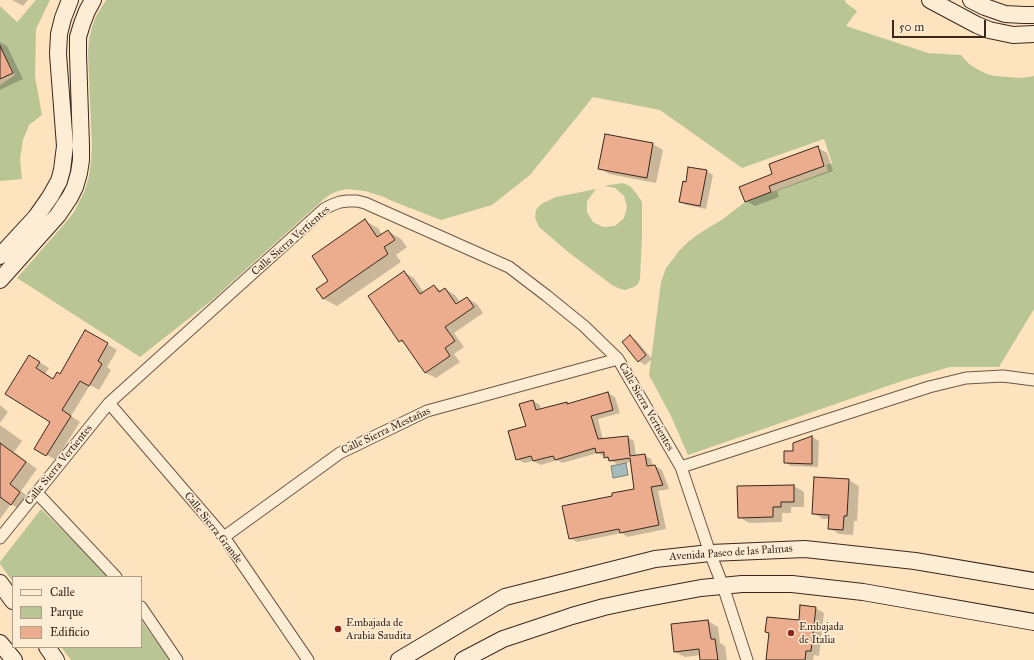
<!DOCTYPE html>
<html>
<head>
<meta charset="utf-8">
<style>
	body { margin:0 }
	#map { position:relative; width:1034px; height:660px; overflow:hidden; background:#fde4bf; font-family:"IM FELL Great Primer",serif }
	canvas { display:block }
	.legend { position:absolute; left:12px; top:576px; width:130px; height:72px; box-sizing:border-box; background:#feedd5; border:1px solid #b09e8b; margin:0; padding:5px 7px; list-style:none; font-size:12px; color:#3a271d }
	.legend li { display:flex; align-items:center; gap:8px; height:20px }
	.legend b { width:20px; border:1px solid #b09e8b }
	.scale { position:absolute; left:892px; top:20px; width:94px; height:18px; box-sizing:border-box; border:2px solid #3a271d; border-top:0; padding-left:5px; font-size:12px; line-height:14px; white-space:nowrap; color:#3a271d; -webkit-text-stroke:3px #feedd5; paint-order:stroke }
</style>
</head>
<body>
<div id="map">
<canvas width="1034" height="660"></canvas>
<ul class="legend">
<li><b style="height:5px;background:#feedd5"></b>Calle</li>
<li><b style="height:11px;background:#bac596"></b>Parque</li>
<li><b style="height:11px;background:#ecad8e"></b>Edificio</li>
</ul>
<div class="scale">50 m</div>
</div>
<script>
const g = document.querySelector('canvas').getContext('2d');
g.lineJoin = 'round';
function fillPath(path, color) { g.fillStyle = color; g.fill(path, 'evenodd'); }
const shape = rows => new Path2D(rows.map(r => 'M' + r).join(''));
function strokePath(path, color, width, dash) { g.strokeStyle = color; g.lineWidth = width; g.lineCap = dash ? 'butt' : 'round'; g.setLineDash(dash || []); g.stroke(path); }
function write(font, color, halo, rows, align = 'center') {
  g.font = font + ' "IM FELL Great Primer",serif'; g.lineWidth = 3; g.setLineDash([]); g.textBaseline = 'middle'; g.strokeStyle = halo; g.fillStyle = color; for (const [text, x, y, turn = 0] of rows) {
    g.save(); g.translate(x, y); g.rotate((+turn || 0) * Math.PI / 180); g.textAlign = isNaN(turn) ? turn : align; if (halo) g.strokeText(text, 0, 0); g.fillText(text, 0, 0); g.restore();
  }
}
fillPath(shape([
	[36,0,50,0,36,29,35,77,42,115,29,125,23,140,20,159,22,179,0,181,0,85,15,75,0,46,0,6,17,22],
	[106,0,845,0,846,3,857,11,846,26,928,53,961,55,969,64,977,69,987,74,995,76,1022,78,1034,76,1034,309,999,367,950,367,905,380,688,455,671,416,649,375,661,282,666,268,679,251,689,241,700,233,723,219,745,202,828,171,826,165,832,163,824,139,742,168,660,110,593,97,530,175,492,205,441,220,392,201,384,197,365,191,346,189,338,191,331,194,324,199,211,301,140,357,17,278,66,222,74,212,85,190,89,176,91,161,92,146,88,54,89,39,92,27,96,16],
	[622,183,630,186,636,193,642,202,642,237,640,279,638,284,634,287,625,290,620,289,612,285,568,252,539,227,535,218,536,210,541,204,556,197,596,189,587,201,587,212,593,222,603,227,615,226,624,218,627,207,624,196,615,188,604,186],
	[41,509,108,575,110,577,13,577,13,582,0,564,0,562],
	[141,620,170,660,71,660,61,647,141,647]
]), '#bac596');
const water = shape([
	[626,463,628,475,613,478,611,466,626,463]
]);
fillPath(water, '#a4bcbc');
strokePath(water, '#7a807c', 1);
fillPath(shape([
	[12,0,28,0,23,6],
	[0,42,7,46,23,79,0,90],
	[606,135,653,144,663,150,656,183,609,174,599,168],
	[818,148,827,153,833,171,777,191,779,197,755,206,746,201,773,175],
	[706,171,713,175,706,209,686,205,680,202,686,183],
	[365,221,378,228,382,235,388,231,401,239,407,247,396,255,401,262,337,306,324,299,317,289,329,281],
	[404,272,414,278,424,293,434,286,442,291,445,289,455,295,460,302,467,298,477,304,483,313,454,333,464,347,454,354,460,362,436,378,426,373,407,345,400,341],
	[86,331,117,350,107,367,111,370,99,390,90,385,71,416,80,422,56,460,47,455,52,422,7,394,39,362,49,368,45,374,54,380,60,375],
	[630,337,636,340,652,359,645,365,639,361],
	[608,393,615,397,620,413,598,419,603,440,627,437,634,441,636,456,644,455,651,459,653,466,655,466,662,470,669,489,658,491,666,529,627,537,622,533,577,542,570,538,613,497,635,489,631,462,617,464,598,453,562,463,557,460,541,465,533,461,524,463,517,459,527,427,533,401,540,405,541,410,566,403,569,404],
	[0,405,8,412,0,423],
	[0,425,22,441,14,452,37,469,21,491,31,499,23,511,11,504,0,519],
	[812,437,819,441,818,467,791,466,785,462,794,452,794,444],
	[815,478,849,480,859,486,857,521,854,521,853,535,839,534,829,528,830,519,823,519,813,513],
	[794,486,804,492,804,507,791,507,791,513,782,513,782,522,749,523,739,517],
	[815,608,824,613,819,656,814,655,813,660,769,660,770,634,766,632,799,621],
	[708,621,718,627,720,643,725,646,727,660,702,660,701,655,685,657,675,652]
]), '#0003');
const building = shape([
	[0,46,13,73,0,79,0,46],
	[605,134,653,143,647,178,598,169,605,134],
	[818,146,824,166,769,186,771,192,745,202,739,187,772,174,769,164,818,146],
	[688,167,707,170,700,206,679,202,683,181,686,182,688,167],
	[365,219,377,237,388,230,395,240,384,247,388,254,323,299,316,289,328,281,312,256,365,219],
	[404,271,420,294,434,285,439,292,445,288,456,304,467,297,474,307,445,327,455,341,445,348,450,356,425,373,402,340,399,342,368,296,404,271],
	[85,330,108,343,98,361,102,364,89,386,80,381,62,410,71,416,46,456,34,449,50,422,5,394,29,355,40,362,36,368,53,379,57,372,60,374,85,330],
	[630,335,646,355,638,362,622,342,630,335],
	[608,392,613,410,591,416,598,439,628,436,630,456,645,454,647,466,655,465,663,485,651,487,659,525,620,533,619,529,569,539,562,506,612,496,612,493,634,489,630,458,609,461,608,457,604,458,604,452,596,453,595,448,555,460,553,456,533,461,531,456,516,460,508,431,526,426,519,404,533,400,536,410,567,402,567,404,608,392],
	[812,436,812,464,784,463,784,451,793,451,793,443,812,436],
	[0,443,26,462,10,484,20,492,11,505,0,497,0,443],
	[814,477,849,479,847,516,844,516,843,530,828,529,829,515,812,514,814,477],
	[794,485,794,502,781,502,781,507,773,507,773,517,738,518,737,486,794,485],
	[800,605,816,607,811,651,806,651,805,660,766,660,769,633,765,632,767,617,799,620,800,605],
	[708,620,711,639,715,639,718,660,700,660,699,649,674,652,671,624,708,620]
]);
fillPath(building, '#ecad8e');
strokePath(building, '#3a271d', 1);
const street = shape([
	[109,403,224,537,308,660],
	[681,467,929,387,966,378,1003,376,1034,380],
	[37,493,116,577],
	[224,537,340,453,427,411,618,359],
	[0,538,109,403,324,209,332,205,340,202,348,201,357,201,365,203,509,267,547,296,584,326,618,359,681,467,710,553,723,586,747,660],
	[141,607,177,660]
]);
const secondary = shape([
	[930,0,977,25,989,30,1013,35,1034,34],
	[971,0,985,7,1005,14,1024,15,1034,15],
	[0,256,36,217,50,197,59,181,62,170,65,146,58,54,59,34,63,18,70,0],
	[0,280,58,215,70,197,75,187,79,173,81,160,81,146,78,54,78,37,82,24,87,11,93,0],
	[0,583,13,601],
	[0,643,14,660],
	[47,647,56,660],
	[399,660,505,597,655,559,710,553,805,549,915,561,1034,581],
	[463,660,503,639,572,616,604,607,642,599,701,588,742,584,792,584,863,592,1034,622]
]);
strokePath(street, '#6b5646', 13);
strokePath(secondary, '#3a271d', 18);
strokePath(street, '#feedd5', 11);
strokePath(secondary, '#feedd5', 16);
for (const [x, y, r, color] of [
	[338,629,4,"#8f2418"],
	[791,633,4,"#8f2418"]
]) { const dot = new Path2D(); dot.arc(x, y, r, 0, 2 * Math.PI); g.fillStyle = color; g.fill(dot); strokePath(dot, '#feedd5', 1.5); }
write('11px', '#3a271d', '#feedd5', [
	["Calle Sierra Vertientes",291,241,-41],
	["Calle Sierra Vertientes",646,407,60],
	["Calle Sierra Mestañas",386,431,-25],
	["Calle Sierra Vertientes",59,465,-51],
	["Calle Sierra Grande",213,528,52],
	["Avenida Paseo de las Palmas",731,553,-4]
]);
write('11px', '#3a271d', '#feedd5', [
	["Embajada de",346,623],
	["Arabia Saudita",346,636],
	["Embajada",799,627],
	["de Italia",799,640]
], 'left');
</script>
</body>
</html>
